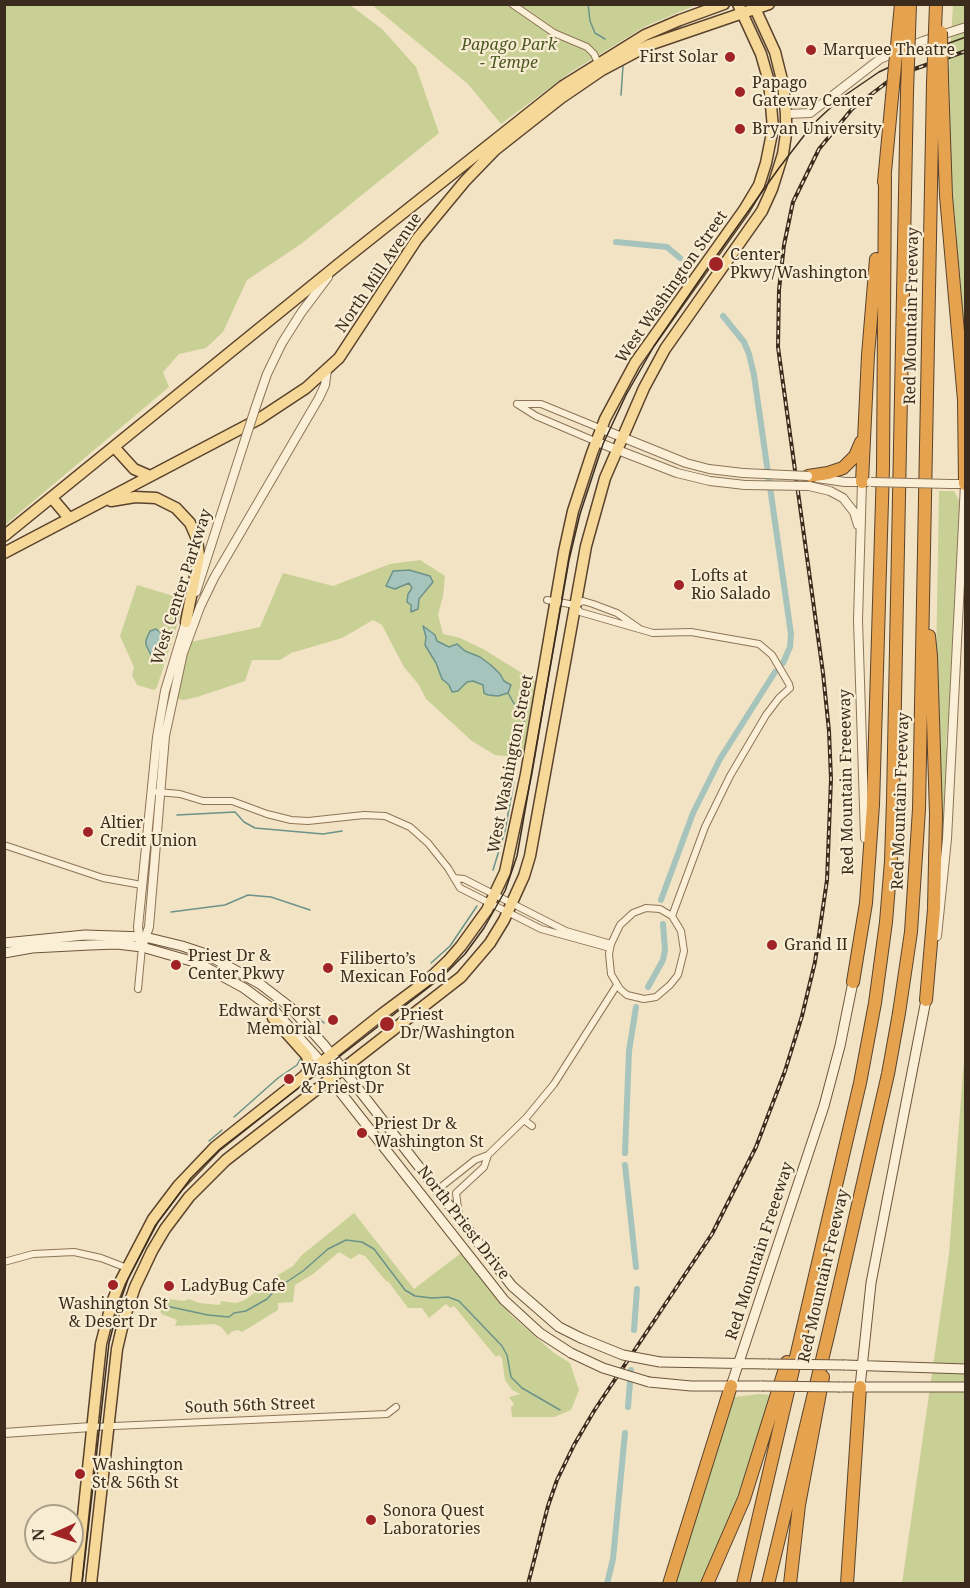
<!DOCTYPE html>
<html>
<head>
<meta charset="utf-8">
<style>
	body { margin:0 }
	#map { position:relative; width:970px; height:1588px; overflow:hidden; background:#f1e3c3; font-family:"Noto Serif",serif }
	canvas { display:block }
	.frame { position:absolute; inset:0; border:6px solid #3c2c1e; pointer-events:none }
	.north { position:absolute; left:24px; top:1504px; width:60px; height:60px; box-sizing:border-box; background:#f8edd3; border:2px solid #ada08b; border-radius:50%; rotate:267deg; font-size:16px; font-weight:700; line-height:24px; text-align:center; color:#3c2c1e }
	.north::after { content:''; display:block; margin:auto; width:21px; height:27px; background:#a02425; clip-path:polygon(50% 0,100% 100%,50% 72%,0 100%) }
</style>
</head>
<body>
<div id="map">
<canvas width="970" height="1588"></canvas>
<div class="frame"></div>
<div class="north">N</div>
</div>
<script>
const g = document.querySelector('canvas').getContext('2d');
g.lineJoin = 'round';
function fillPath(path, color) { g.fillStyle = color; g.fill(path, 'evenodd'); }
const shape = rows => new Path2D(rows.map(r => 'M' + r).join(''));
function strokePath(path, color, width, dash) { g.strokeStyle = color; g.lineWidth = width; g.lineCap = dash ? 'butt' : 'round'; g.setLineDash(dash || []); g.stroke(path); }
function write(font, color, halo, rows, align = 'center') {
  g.font = font + ' "Noto Serif",serif'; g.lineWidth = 4.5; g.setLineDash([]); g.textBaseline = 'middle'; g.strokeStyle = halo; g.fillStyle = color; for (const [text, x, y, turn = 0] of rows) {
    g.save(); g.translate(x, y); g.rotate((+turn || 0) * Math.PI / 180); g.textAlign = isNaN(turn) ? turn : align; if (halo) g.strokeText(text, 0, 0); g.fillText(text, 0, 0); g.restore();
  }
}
fillPath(shape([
	[5,4,350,5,382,29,416,67,439,133,301,244,247,280,223,332,206,348,179,354,163,372,169,387,5,525],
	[372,5,696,5,646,26,571,72,501,124,468,84],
	[953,5,965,5,965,341,951,173,949,71],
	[939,491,954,491,961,504,949,713,946,743,947,754,940,894,935,723],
	[420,560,445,576,443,596,438,615,443,634,460,638,483,649,538,683,525,758,495,755,472,741,426,699,419,685,404,667,382,625,373,620,342,638,291,653,280,660,252,660,245,681,197,697,184,700,171,698,186,643,260,627,283,573,333,586,390,564],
	[420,574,430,576,433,582,411,611,412,588,409,583],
	[424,627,436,641,449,647,458,644,465,651,480,657,500,674,504,681,483,685,473,681,467,682,458,691,449,685,442,679,436,663,425,645,426,637],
	[137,585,180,598,181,613,157,687,154,690,137,685,132,675,134,667,120,636],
	[965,1047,965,1583,902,1584,949,1254],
	[354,1213,414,1289,461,1253,512,1316,554,1353,570,1363,579,1390,571,1410,554,1417,512,1417,511,1407,514,1404,509,1397,520,1394,512,1390,505,1380,502,1358,499,1355,496,1357,454,1306,450,1308,446,1304,429,1318,422,1308,408,1308,388,1281,387,1282,365,1256,359,1254,351,1259,339,1252,313,1274,295,1285,293,1302,278,1303,278,1310,242,1332,238,1330,233,1331,228,1335,221,1327,215,1324,175,1326,177,1320,162,1314,160,1311,162,1302,160,1298,184,1301,189,1299,199,1303,220,1305,221,1301,236,1303,245,1300,278,1275,293,1266,302,1255],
	[759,1394,771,1395,733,1509,701,1583,675,1584,725,1420,735,1397]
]), '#c9d096');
const water = shape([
	[409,570,430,576,433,582,419,599,418,609,411,612,411,605,407,602,408,594,412,588,409,583,395,589,386,586,393,571,409,570],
	[423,626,435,635,437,641,449,647,457,644,465,651,480,657,492,666,500,674,504,681,511,685,508,693,498,696,488,695,484,693,483,685,473,681,467,682,458,691,452,692,449,685,442,679,436,663,425,645,426,637,423,626],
	[156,629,161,633,162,637,157,647,156,653,151,655,146,645,146,640,150,631,156,629]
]);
fillPath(water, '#a6c4bb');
strokePath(water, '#6b9389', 1.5);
strokePath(shape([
	[588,4,590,21,595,33,605,39],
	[621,95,623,66],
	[508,693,524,721,516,767],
	[177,815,235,812,244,822,255,828,323,834,342,831],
	[493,870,505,831,514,781],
	[171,912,225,905,248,895,271,897,310,910],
	[431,963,450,946,477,906],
	[310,1010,324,1023],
	[234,1117,278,1078,297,1065,302,1056],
	[209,1141,222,1130],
	[166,1306,208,1315,229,1317,234,1313,246,1311,267,1299,276,1289,303,1271,328,1249,346,1240,362,1242,374,1249,405,1290,415,1296,432,1298,448,1297,459,1301,502,1346,507,1355,511,1377,522,1388,560,1410]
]), '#6b9389', 1.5);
strokePath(shape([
	[616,242,667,247,680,258],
	[723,316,744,342,749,354,754,375,791,634,790,647,783,663],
	[661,900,693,813,720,759,775,672],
	[648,987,663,960,665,950,663,924],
	[625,1153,629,1051,636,1007],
	[625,1165,636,1267],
	[634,1330,637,1289],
	[628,1407,631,1370],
	[607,1584,613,1559,625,1433]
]), '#a6c4bb', 6);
const minor = shape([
	[512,4,554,33,587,47,594,54,599,65],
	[517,404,541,404,602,429],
	[517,404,536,416,597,442],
	[547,600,575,605,583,601,593,604,617,613,640,629],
	[575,605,580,612,653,633,691,632,759,644,772,655,789,684,790,688,779,698,766,715,730,776,705,827,672,916],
	[157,792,180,794,203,801,232,801,267,814,291,820,308,821,364,815,385,816,410,827,428,843,448,868,460,888,541,929,610,948],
	[4,845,103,878,142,885],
	[454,878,464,879,566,931,611,944],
	[646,908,660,909,672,916,681,931,684,951,678,975,670,985,656,997,644,999,627,995,620,989,611,974,609,954,611,944,620,925,633,913,646,908],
	[138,989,142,947],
	[524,1120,532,1126],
	[437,1190,475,1160,488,1155,526,1118,554,1084,617,985],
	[459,1216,456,1193,484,1167,488,1155],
	[4,1262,33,1254,74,1252,101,1258,127,1268],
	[91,1427,387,1414,396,1407]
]);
const tertiary = shape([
	[786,114,810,113,880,59,923,41,966,27],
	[256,406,267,374,282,343,301,313,328,277],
	[602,429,686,463,709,469,743,473],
	[597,442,677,473,710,481,745,485],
	[817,478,845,482,867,482],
	[862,482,858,620,865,838],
	[809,486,830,491,843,498,854,512,858,525],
	[196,592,243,446],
	[937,936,947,839,965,484,950,484],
	[140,942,138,927,157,737,165,691,187,618],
	[142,947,149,927,165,736,183,653,200,607,214,578,319,398,325,385,327,370],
	[4,1433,91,1427]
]);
const secondary = shape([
	[4,943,85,935,145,937,182,946,206,954,260,984,290,1007,324,1045,512,1286,559,1327,581,1338],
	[4,953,32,948,90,945,117,944,142,947,198,963,244,988,274,1010,321,1062,338,1089,504,1300,540,1333,571,1353],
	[660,1362,768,1364],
	[845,1365,966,1369],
	[649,1382,691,1386,762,1386],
	[731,1386,824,1106,840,1046,853,982],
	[840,1387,966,1387],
	[860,1387,871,1283,926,1000]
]);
const primary = shape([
	[115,448,134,469,150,476],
	[52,498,69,518],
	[111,501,135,497,156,498,176,508,190,523,197,539,199,556,186,622],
	[4,536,340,263,563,86,645,35,680,20,724,4],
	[4,553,259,419,306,388,339,358,417,239,465,181,495,150,561,98,602,70,649,45,769,4],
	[270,1008,273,1018,307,1056,309,1066,306,1074],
	[76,1584,101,1344,111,1305,120,1282,153,1219,178,1186,215,1147,382,1014,429,979,448,961,461,946,487,910,505,872,526,774,564,552,573,511,592,453,605,419,635,363,744,210,759,185,766,163,773,128,769,82,761,54,738,4],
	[91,1584,117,1349,124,1319,135,1287,152,1251,165,1229,189,1197,226,1160,461,977,490,943,504,920,524,876,530,856,586,546,605,478,644,388,665,349,762,211,772,189,783,154,786,134,786,114,783,84,775,52,753,4]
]);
const motorway = shape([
	[942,79,946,196,964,400,965,484],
	[884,182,892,97],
	[808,476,828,473,843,468,855,456,861,442],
	[862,482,868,355,876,259],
	[853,982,866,903,873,805,883,467,885,176],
	[926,1000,934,909,936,814,931,656,929,636],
	[669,1584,731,1386],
	[707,1584,744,1499,787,1362],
	[743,1584,860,1083,875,1003,886,922,891,861,893,800,907,92],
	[768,1584,829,1331,888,1074,899,1013,911,932,919,809,933,83],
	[790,1584,799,1505,823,1377],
	[847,1584,860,1387]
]);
strokePath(minor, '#8d7458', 8);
strokePath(tertiary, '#8d7458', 10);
strokePath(secondary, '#6e553c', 11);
strokePath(primary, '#5a422d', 13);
strokePath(motorway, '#5a422d', 14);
strokePath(minor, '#fbf0d7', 6);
strokePath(tertiary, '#fbf0d7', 8);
strokePath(secondary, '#fbf0d7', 9);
strokePath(primary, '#f6d999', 10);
strokePath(motorway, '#e5a34f', 12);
strokePath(shape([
	[82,1584,109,1343,118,1308,128,1279,155,1226,191,1178,220,1149,442,977,465,954,484,928,505,891,517,856,569,560,580,514,603,444,626,395,654,346,705,272,779,168,813,124,841,98,879,72,913,56,966,37]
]), '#3c2c1e', 1.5);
const rail = shape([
	[528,1584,548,1506,557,1480,574,1445,594,1411,712,1234,756,1147,785,1071,802,1016,815,962,827,880,831,779,829,731,823,673,778,347,779,290,784,245,793,202,819,149,852,109,886,83,903,73,966,51]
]);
strokePath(rail, '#3c2c1e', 4);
strokePath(rail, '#f8edd3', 1.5, [4.5]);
const tertiaryBridge = shape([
	[243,446,256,406],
	[743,473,808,476],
	[871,482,950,484],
	[745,485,809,486]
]);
const secondaryBridge = shape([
	[581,1338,623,1355,660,1362],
	[571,1353,603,1368,649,1382],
	[768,1364,845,1365],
	[762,1386,840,1387]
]);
const motorwayBridge = shape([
	[941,32,942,79],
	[933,83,936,4],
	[907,92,910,4],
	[892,97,901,4]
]);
strokePath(tertiaryBridge, '#8d7458', 10, []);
strokePath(secondaryBridge, '#6e553c', 11, []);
strokePath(motorwayBridge, '#5a422d', 14, []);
strokePath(tertiaryBridge, '#fbf0d7', 8);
strokePath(secondaryBridge, '#fbf0d7', 9);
strokePath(motorwayBridge, '#e5a34f', 12);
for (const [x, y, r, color] of [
	[811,50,6,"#a02425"],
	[730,57,6,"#a02425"],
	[740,92,6,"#a02425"],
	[740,129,6,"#a02425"],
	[716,264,8,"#a02425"],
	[679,585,6,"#a02425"],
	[88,832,6,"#a02425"],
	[772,945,6,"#a02425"],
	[176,965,6,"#a02425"],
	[328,968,6,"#a02425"],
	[333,1020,6,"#a02425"],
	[387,1024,8,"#a02425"],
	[289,1079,6,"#a02425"],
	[362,1133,6,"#a02425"],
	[113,1285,6,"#a02425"],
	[169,1286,6,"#a02425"],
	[80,1474,6,"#a02425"],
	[371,1520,6,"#a02425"]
]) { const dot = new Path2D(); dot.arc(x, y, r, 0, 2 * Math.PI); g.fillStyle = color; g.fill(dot); strokePath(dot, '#f8edd3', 2); }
write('italic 16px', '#4c5923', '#f8edd3', [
	["Papago Park",509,45],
	["- Tempe",509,63]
]);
write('16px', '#3c2c1e', '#f8edd3', [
	["Marquee Theatre",823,50],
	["First Solar",718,57,"right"],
	["Papago",752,83],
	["Gateway Center",752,101],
	["Bryan University",752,129],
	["Center",730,255],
	["Pkwy/Washington",730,273],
	["Lofts at",691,576],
	["Rio Salado",691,594],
	["Altier",100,823],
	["Credit Union",100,841],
	["Grand II",784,945],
	["Priest Dr &",188,956],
	["Center Pkwy",188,974],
	["Filiberto’s",340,959],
	["Mexican Food",340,977],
	["Edward Forst",321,1011,"right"],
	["Memorial",321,1029,"right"],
	["Priest",400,1015],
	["Dr/Washington",400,1033],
	["Washington St",301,1070],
	["& Priest Dr",301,1088],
	["Priest Dr &",374,1124],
	["Washington St",374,1142],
	["LadyBug Cafe",181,1286],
	["Washington St",113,1304,"center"],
	["& Desert Dr",113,1322,"center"],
	["Washington",92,1465],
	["St & 56th St",92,1483],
	["Sonora Quest",383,1511],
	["Laboratories",383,1529]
], 'left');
write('16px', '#3c2c1e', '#f8edd3', [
	["North Mill Avenue",379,273,-56],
	["West Washington Street",672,287,-55],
	["Red Mountain Freeway",912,316,-89],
	["West Center Parkway",182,587,-72],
	["West Washington Street",511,764,-79],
	["Red Mountain Freeeway",847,782,-91],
	["Red Mountain Freeway",901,801,-88],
	["North Priest Drive",463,1223,52],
	["Red Mountain Freeeway",760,1251,-72],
	["Red Mountain Freeway",824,1276,-77],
	["South 56th Street",250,1406,-2]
]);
</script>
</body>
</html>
